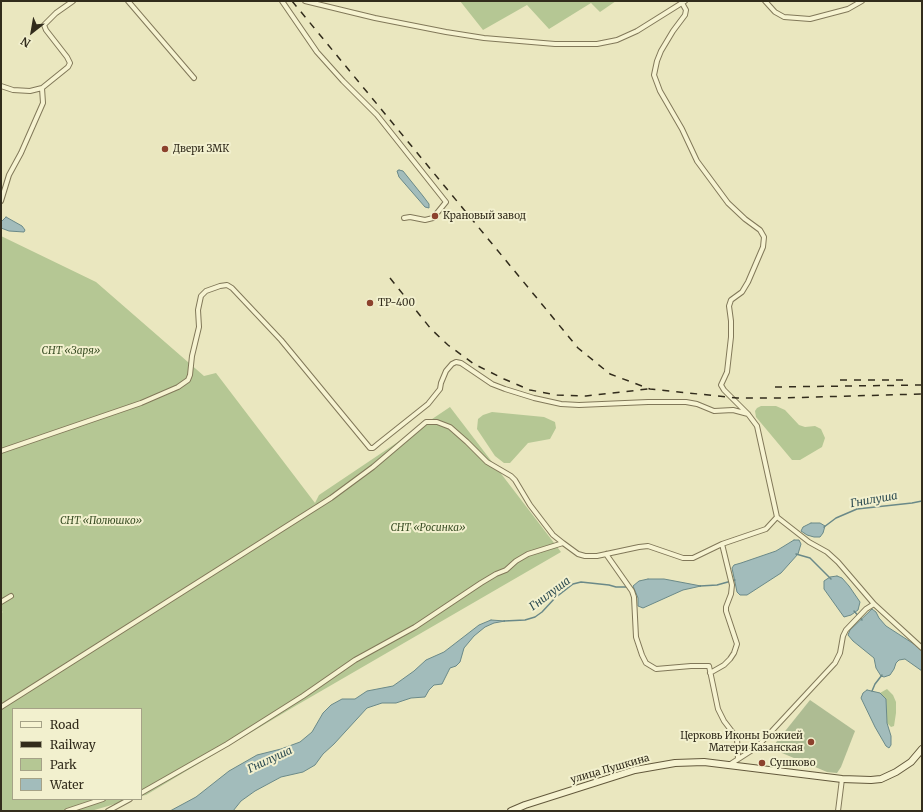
<!DOCTYPE html>
<html>
<head>
<meta charset="utf-8">
<style>
	body { margin:0 }
	#map { position:relative; width:923px; height:812px; overflow:hidden; background:#eae7bf; font-family:Merriweather,serif }
	canvas { display:block }
	.frame { position:absolute; inset:0; border:2px solid #322c1c; pointer-events:none }
	.legend { position:absolute; left:12px; top:708px; width:130px; height:92px; box-sizing:border-box; background:#f2f0ce; border:1px solid #a5a287; margin:0; padding:5px 7px; list-style:none; font-size:12px; color:#322c1c }
	.legend li { display:flex; align-items:center; gap:8px; height:20px }
	.legend b { width:20px; border:1px solid #a5a287 }
	.north { position:absolute; left:12px; top:12px; width:40px; height:40px; -webkit-text-stroke:3px #f2f0ce; paint-order:stroke; rotate:211deg; font-size:11px; font-weight:700; line-height:16px; text-align:center; color:#322c1c }
	.north::after { content:''; display:block; margin:auto; width:14px; height:18px; background:#322c1c; clip-path:polygon(50% 0,100% 100%,50% 72%,0 100%) }
</style>
</head>
<body>
<div id="map">
<canvas width="923" height="812"></canvas>
<div class="frame"></div>
<ul class="legend">
<li><b style="height:5px;background:#f6f3d1"></b>Road</li>
<li><b style="height:5px;background:#322c1c"></b>Railway</li>
<li><b style="height:11px;background:#b5c794"></b>Park</li>
<li><b style="height:11px;background:#a2bcbb"></b>Water</li>
</ul>
<div class="north">N</div>
</div>
<script>
const g = document.querySelector('canvas').getContext('2d');
g.lineJoin = 'round';
function fillPath(path, color) { g.fillStyle = color; g.fill(path, 'evenodd'); }
const shape = rows => new Path2D(rows.map(r => 'M' + r).join(''));
function strokePath(path, color, width, dash) { g.strokeStyle = color; g.lineWidth = width; g.lineCap = dash ? 'butt' : 'round'; g.setLineDash(dash || []); g.stroke(path); }
function write(font, color, halo, rows, align = 'center') {
  g.font = font + ' Merriweather,serif'; g.lineWidth = 4; g.setLineDash([]); g.textBaseline = 'middle'; g.strokeStyle = halo; g.fillStyle = color; for (const [text, x, y, turn = 0] of rows) {
    g.save(); g.translate(x, y); g.rotate((+turn || 0) * Math.PI / 180); g.textAlign = isNaN(turn) ? turn : align; if (halo) g.strokeText(text, 0, 0); g.fillText(text, 0, 0); g.restore();
  }
}
fillPath(shape([
	[460,1,616,1,600,12,591,3,549,29,527,5,483,30],
	[1,236,96,282,204,376,216,373,315,503,319,495,450,407,561,552,297,705,146,795,141,796,141,709,13,709,13,799,132,799,91,811,1,811,1,615,3,611,1,613],
	[761,406,776,406,785,410,799,425,805,427,815,426,821,429,825,438,822,447,800,460,792,460,756,417,755,411,757,408],
	[492,412,544,417,555,422,556,428,550,439,528,443,510,463,504,463,495,456,477,429,478,419,483,415],
	[887,689,893,695,896,702,896,713,894,726,891,727,887,723,886,699,880,693]
]), '#b5c794');
fillPath(shape([
	[810,700,855,731,841,767,837,773,827,772,782,753,774,745]
]), '#aebc93');
const water = shape([
	[399,170,403,171,423,196,429,204,429,208,425,207,399,177,397,171,399,170],
	[6,217,22,226,25,230,24,232,9,231,1,228,1,222,6,217],
	[811,523,820,523,825,526,823,533,820,537,814,537,807,535,801,531,803,527,811,523],
	[794,540,799,540,801,544,798,554,781,573,747,595,740,595,737,592,732,568,734,565,741,563,776,551,794,540],
	[837,576,842,578,849,586,860,602,858,610,851,615,844,617,824,589,824,581,830,577,837,576],
	[648,579,664,579,701,586,683,590,643,608,638,606,638,598,633,586,639,581,648,579],
	[872,609,876,612,879,618,886,626,917,646,922,651,922,671,905,659,899,660,896,663,894,669,890,675,884,677,881,676,876,668,874,658,853,641,848,635,850,630,872,609],
	[491,620,505,621,494,623,485,627,474,636,464,648,460,662,456,666,450,668,442,684,434,685,429,690,425,697,411,698,396,703,382,703,367,708,334,744,323,754,315,765,303,772,281,777,255,791,241,801,233,811,170,811,196,797,229,771,257,755,281,749,300,742,312,732,323,713,331,705,342,699,355,699,367,691,393,686,414,671,426,660,444,652,479,625,491,620],
	[867,690,880,693,886,699,887,723,891,736,891,745,889,748,886,746,875,727,861,698,863,693,867,690]
]);
fillPath(water, '#a2bcbb');
strokePath(water, '#6a8988', 1);
strokePath(shape([
	[824,527,836,518,857,509,912,503,922,501],
	[796,554,810,558,831,579],
	[700,586,717,585,735,580],
	[854,611,862,620],
	[504,621,525,620,535,617,542,612,555,598,573,584,581,582,609,585,616,587,628,587],
	[872,691,875,684,882,675]
]), '#6a8988', 1.5);
const street = shape([
	[128,1,194,78],
	[282,1,317,52,343,81,377,115,446,202,433,218,425,220,410,217,404,218],
	[305,1,375,18,446,32,484,38,555,44,597,44,617,40,637,31,685,1],
	[765,1,775,12,784,17,810,19,848,9,862,1],
	[682,3,686,10,685,15,673,31,661,51,657,61,654,75,660,91,682,129,697,161,728,203,745,219,760,230,764,237,763,247,748,282,742,292,731,300,729,306,731,321,731,337,727,372,721,385,724,390,748,414,757,426,777,517],
	[1,86,13,90,30,91,42,88,68,67,70,63,67,57,46,30,44,25,56,13,73,1],
	[1,201,9,175,21,153,43,103,42,88],
	[1,451,141,403,178,387,188,380,190,375,192,356,199,327,198,310,201,296,206,291,220,286,227,285,232,288,281,340,370,448,373,448,379,443,428,404,440,389,441,383,446,371,452,364,456,362,461,363,492,384,505,389,534,398,561,404,579,405,648,402,686,402,697,404,714,411,733,410,748,414],
	[777,517,809,542,827,552,838,562,874,604,922,648],
	[606,554,632,591,634,597,636,637,642,655,646,663,656,669,691,666,709,666,718,709,724,721,737,738,738,759],
	[1,602,11,596],
	[710,673,724,665,730,659,734,653,737,644,726,611,726,607,731,594,732,585,722,544],
	[1,707,331,498,373,467,426,422,437,422,450,427,467,442,487,462,511,476,515,480,530,505,553,535,563,543],
	[729,765,757,747,835,663,840,653,843,636,846,630,866,609,874,604],
	[141,793,227,744,303,696,355,660,415,627,481,583,496,574,506,570,516,561,528,554,563,543,578,554,585,556,597,556,639,547,648,546,683,558,693,558,722,544,766,529,777,517],
	[67,811,103,799],
	[108,811,130,799],
	[838,811,842,779]
]);
const secondary = shape([
	[511,811,525,805,635,770,675,763,704,762,842,779,871,780,881,779,896,772,911,762,922,749]
]);
strokePath(street, '#817859', 6);
strokePath(secondary, '#63593c', 8);
strokePath(street, '#f6f3d1', 4);
strokePath(secondary, '#f6f3d1', 6);
strokePath(shape([
	[292,1,578,348,610,374,650,389,737,398,780,398,922,394],
	[390,278,431,329,448,345,474,364,504,379,530,390,557,395,586,396,648,389],
	[840,380,906,380],
	[775,387,922,385]
]), '#322c1c', 1.5, [7, 7]);
for (const [x, y, r, color] of [
	[165,149,4,"#8c422d"],
	[435,216,4,"#8c422d"],
	[370,303,4,"#8c422d"],
	[811,742,4,"#8c422d"],
	[762,763,4,"#8c422d"]
]) { const dot = new Path2D(); dot.arc(x, y, r, 0, 2 * Math.PI); g.fillStyle = color; g.fill(dot); strokePath(dot, '#f2f0ce', 1.5); }
write('10px', '#322c1c', '#f2f0ce', [
	["Двери ЗМК",173,149],
	["Крановый завод",443,216],
	["ТР-400",378,303],
	["Церковь Иконы Божией",803,736,"right"],
	["Матери Казанская",803,748,"right"],
	["Сушково",770,763]
], 'left');
write('italic 10px', '#394d24', '#f2f0ce', [
	["СНТ «Заря»",71,351],
	["СНТ «Полюшко»",101,521],
	["СНТ «Росинка»",428,528]
]);
write('10px', '#322c1c', '#f2f0ce', [
	["улица Пушкина",610,769,-16]
]);
write('italic 11px', '#2c4b51', '#f2f0ce', [
	["Гнилуша",874,500,-10],
	["Гнилуша",550,594,-37],
	["Гнилуша",270,760,-25]
]);
</script>
</body>
</html>
